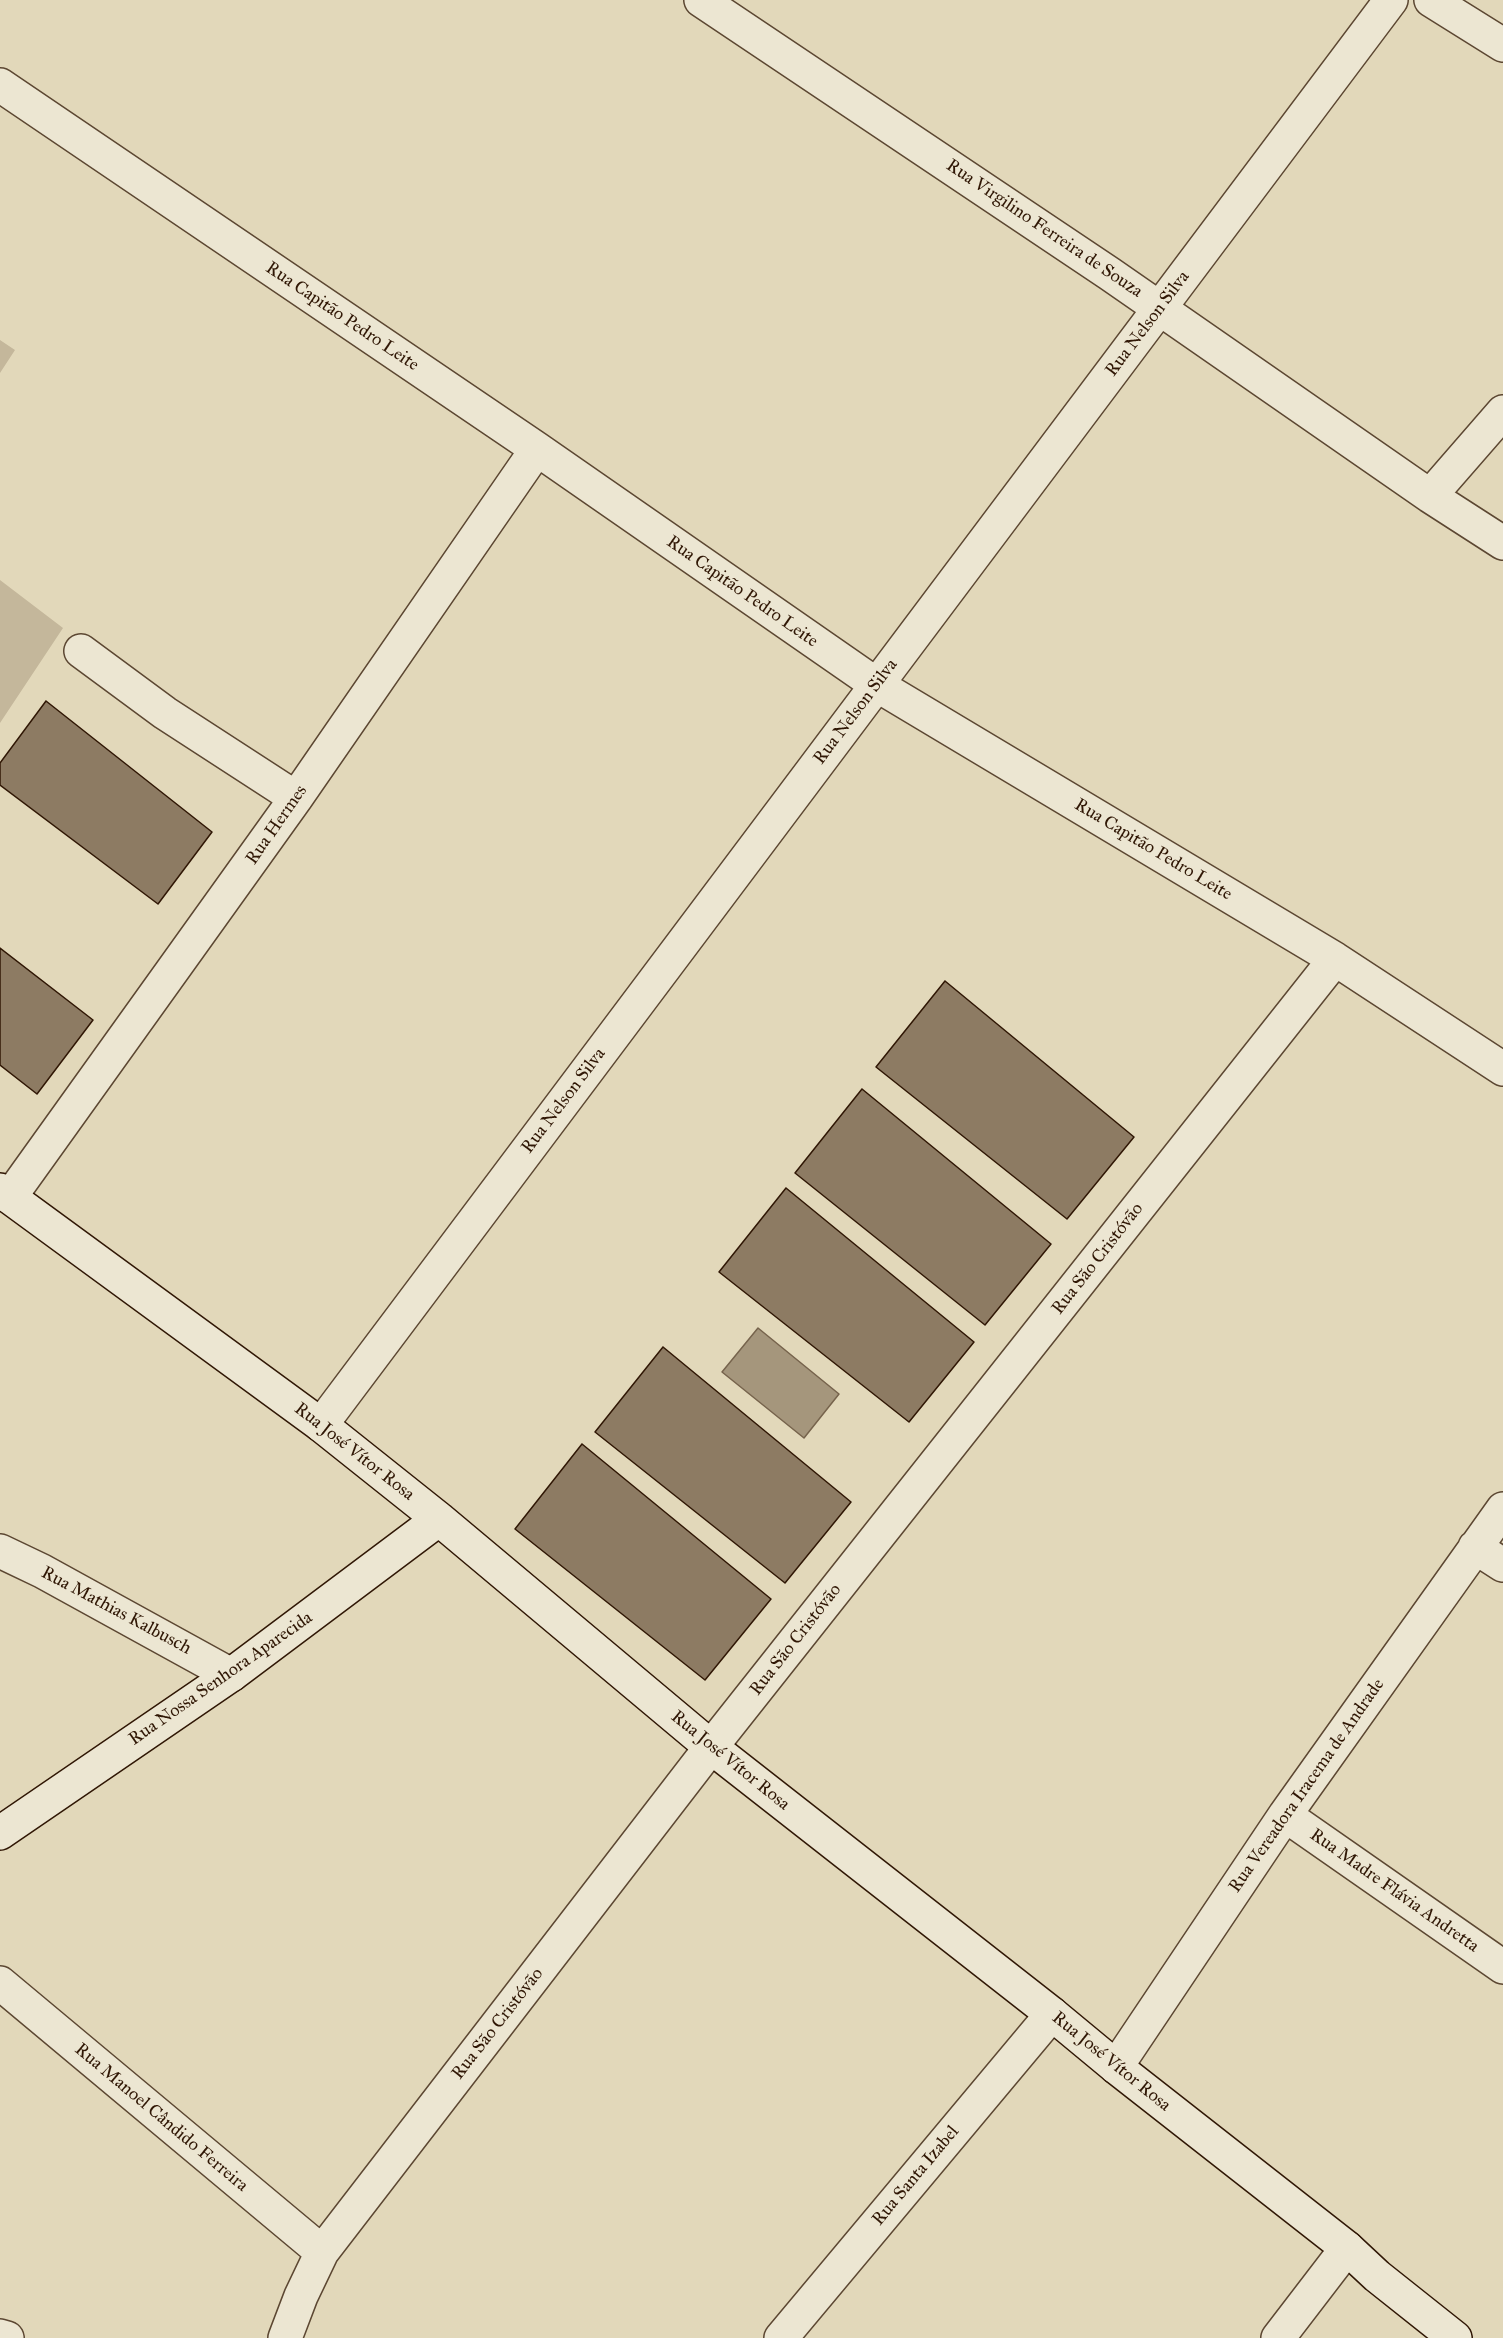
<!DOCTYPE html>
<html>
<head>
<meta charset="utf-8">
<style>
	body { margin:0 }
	canvas { display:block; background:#e2d8ba }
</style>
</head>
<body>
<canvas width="1503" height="2338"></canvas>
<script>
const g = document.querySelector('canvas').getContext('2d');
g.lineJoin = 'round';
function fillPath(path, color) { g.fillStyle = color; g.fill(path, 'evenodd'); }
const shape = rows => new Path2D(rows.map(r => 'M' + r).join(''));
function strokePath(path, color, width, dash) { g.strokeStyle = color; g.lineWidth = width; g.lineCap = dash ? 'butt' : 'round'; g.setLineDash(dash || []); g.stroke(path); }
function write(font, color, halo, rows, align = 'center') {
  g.font = font + ' "IM FELL Great Primer",serif'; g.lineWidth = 6; g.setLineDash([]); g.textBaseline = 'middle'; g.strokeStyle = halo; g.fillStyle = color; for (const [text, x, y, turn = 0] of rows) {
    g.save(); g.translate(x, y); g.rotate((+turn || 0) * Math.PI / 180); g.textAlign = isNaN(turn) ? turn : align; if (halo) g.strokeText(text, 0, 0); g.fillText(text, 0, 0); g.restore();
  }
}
fillPath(shape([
	[0,340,15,350,0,373],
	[0,580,63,628,0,723]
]), '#c4b79b');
const water = shape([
	[758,1328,839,1394,804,1438,722,1372,758,1328]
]);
fillPath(water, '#a5967c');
strokePath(water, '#76634c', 1.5);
const building = shape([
	[46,701,212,832,158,904,0,785,0,763,46,701],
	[0,948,93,1020,37,1094,0,1065,0,948],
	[945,981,1134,1137,1067,1219,876,1067,945,981],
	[862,1089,1051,1244,985,1325,795,1173,862,1089],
	[786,1188,974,1342,909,1422,719,1272,786,1188],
	[663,1347,851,1502,785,1583,595,1432,663,1347],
	[582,1444,771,1599,705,1680,515,1529,582,1444]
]);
fillPath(building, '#8d7b63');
strokePath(building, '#301705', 1.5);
const minor = shape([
	[701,0,1110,274,1430,496,1503,543],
	[1431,0,1503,45],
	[0,85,537,449,877,685,1335,959,1503,1069],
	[1430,496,1503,412],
	[81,651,165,713,296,798],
	[10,1197,296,798,537,449],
	[321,1425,1391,0],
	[1475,1547,1503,1565],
	[0,1551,42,1571,231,1675],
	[1285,1815,1503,1967],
	[0,1983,322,2252],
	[1116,2067,1285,1815,1503,1509],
	[0,2336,7,2338],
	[285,2338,301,2296,322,2252,711,1747,1335,959],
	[781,2338,1052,2014],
	[1278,2338,1347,2248]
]);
const secondary = shape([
	[0,1190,321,1425,439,1519,711,1747,1052,2014,1116,2067,1347,2248,1377,2276,1455,2338],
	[0,1833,231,1675,439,1519]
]);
strokePath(minor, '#5c4732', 36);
strokePath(secondary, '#301705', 36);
strokePath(minor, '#ece6d2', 33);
strokePath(secondary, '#ece6d2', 33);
write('18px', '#301705', '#ece6d2', [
	["Rua Virgilino Ferreira de Souza",1044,229,34],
	["Rua Capitão Pedro Leite",342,317,34],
	["Rua Nelson Silva",1148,324,-53],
	["Rua Capitão Pedro Leite",742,592,35],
	["Rua Nelson Silva",856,712,-53],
	["Rua Hermes",277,825,-55],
	["Rua Capitão Pedro Leite",1153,850,31],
	["Rua Nelson Silva",564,1101,-53],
	["Rua São Cristóvão",1098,1259,-52],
	["Rua José Vítor Rosa",354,1452,38],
	["Rua Mathias Kalbusch",116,1611,28],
	["Rua São Cristóvão",796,1640,-52],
	["Rua Nossa Senhora Aparecida",221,1679,-35],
	["Rua José Vítor Rosa",730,1761,39],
	["Rua Vereadora Iracema de Andrade",1307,1786,-55],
	["Rua Madre Flávia Andretta",1394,1891,35],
	["Rua São Cristóvão",498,2024,-52],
	["Rua José Vítor Rosa",1111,2062,39],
	["Rua Manoel Cândido Ferreira",161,2118,40],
	["Rua Santa Izabel",916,2176,-50]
]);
</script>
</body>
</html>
